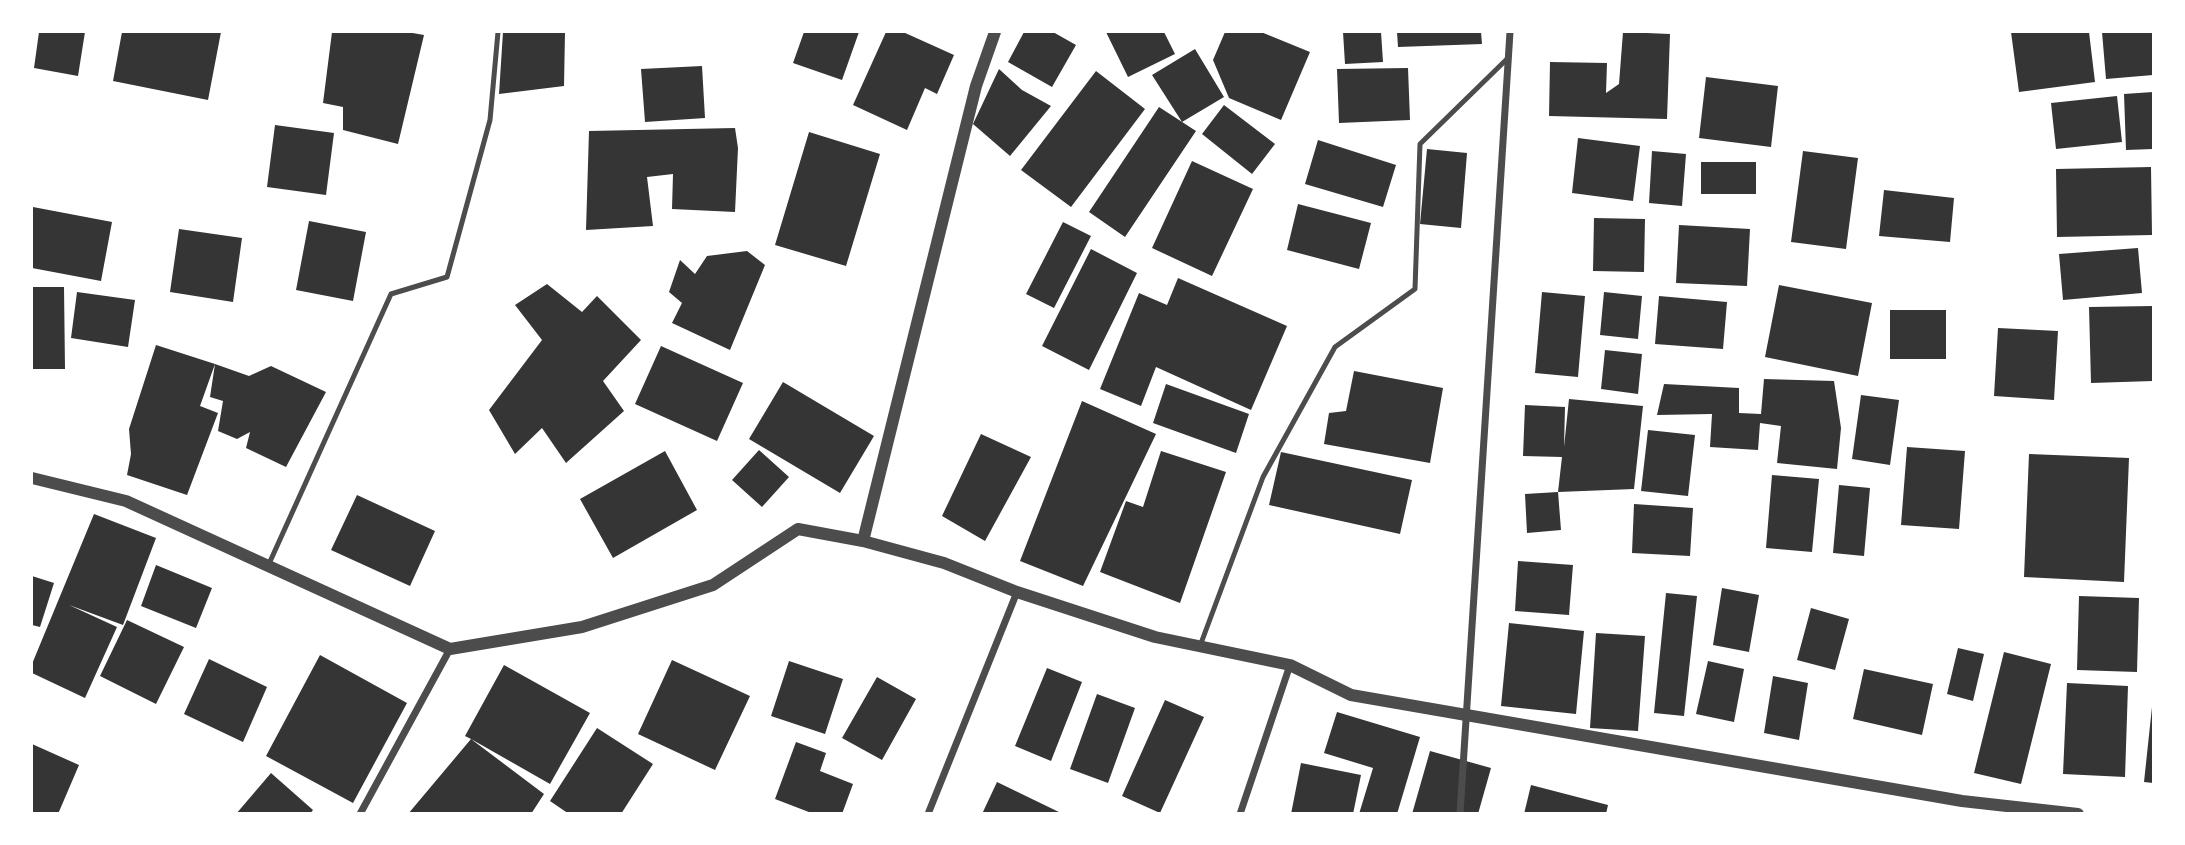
<!DOCTYPE html>
<html>
<head>
<meta charset="utf-8">
<style>
	body { margin:0 }
	#map { position:relative; width:2185px; height:845px; overflow:hidden; background:#fff; font-family:"Varela Round",sans-serif }
	canvas { display:block }
	.frame { position:absolute; inset:0; border:33px solid #fff; pointer-events:none }
</style>
</head>
<body>
<div id="map">
<canvas width="2185" height="845"></canvas>
<div class="frame"></div>
</div>
<script>
const g = document.querySelector('canvas').getContext('2d');
g.lineJoin = 'round';
function fillPath(path, color) { g.fillStyle = color; g.fill(path, 'evenodd'); }
const shape = rows => new Path2D(rows.map(r => 'M' + r).join(''));
function strokePath(path, color, width, dash) { g.strokeStyle = color; g.lineWidth = width; g.lineCap = dash ? 'butt' : 'round'; g.setLineDash(dash || []); g.stroke(path); }
fillPath(shape([
	[39,32,85,32,78,76,34,68],
	[122,32,221,32,208,100,113,81],
	[332,32,407,32,424,35,398,144,343,130,343,107,323,103],
	[503,32,565,32,564,86,499,94],
	[804,32,859,32,842,80,793,63],
	[886,32,903,32,954,55,937,94,925,88,907,130,853,105],
	[1024,32,1053,32,1076,45,1052,87,1008,62],
	[1106,32,1164,32,1175,54,1128,77],
	[1225,32,1261,32,1310,52,1281,120,1229,98,1213,60],
	[1343,32,1381,32,1383,62,1345,64],
	[1397,32,1481,32,1482,44,1398,47],
	[1623,32,1670,34,1667,119,1549,116,1550,62,1607,63,1606,93,1619,84],
	[2011,32,2089,32,2095,82,2019,92],
	[2102,32,2153,32,2153,75,2106,79],
	[1195,49,1224,97,1182,122,1152,75],
	[702,66,705,118,645,122,641,69],
	[1408,68,1410,120,1339,123,1337,69],
	[999,69,1022,90,1051,106,1010,156,973,124],
	[1096,71,1145,109,1071,207,1021,170],
	[1706,77,1778,86,1771,147,1699,138],
	[2153,92,2153,149,2126,150,2124,94],
	[2117,96,2122,142,2056,149,2051,103],
	[1224,105,1275,144,1252,174,1202,134],
	[1159,107,1196,131,1125,237,1089,212],
	[275,125,334,133,326,195,267,187],
	[735,128,738,148,735,212,672,209,673,174,647,177,653,226,586,230,589,131],
	[809,132,880,154,846,266,775,245],
	[1578,138,1640,146,1633,201,1572,193],
	[1318,140,1396,165,1383,207,1305,184],
	[1427,149,1467,153,1461,228,1420,224],
	[1652,151,1686,154,1682,206,1649,203],
	[1803,151,1858,158,1846,249,1791,242],
	[1192,161,1253,189,1212,276,1152,248],
	[1701,162,1756,162,1756,194,1701,194],
	[2151,167,2152,235,2057,237,2056,169],
	[1884,190,1954,198,1950,242,1879,236],
	[1298,204,1371,223,1359,269,1287,250],
	[33,207,112,222,101,281,32,268],
	[1594,218,1645,219,1644,272,1593,271],
	[309,221,366,232,353,301,296,290],
	[1063,222,1091,236,1054,308,1026,294],
	[1679,225,1750,229,1747,286,1676,283],
	[179,229,242,238,233,302,170,292],
	[2138,248,2142,293,2063,300,2059,254],
	[1091,249,1137,273,1089,370,1042,346],
	[747,251,765,265,730,350,672,323,682,303,669,292,680,260,695,274,707,256],
	[1178,278,1287,326,1251,410,1156,367,1141,406,1100,389,1139,293,1167,305],
	[547,284,582,312,597,296,641,340,603,381,624,411,566,463,542,428,515,454,489,410,542,340,515,305],
	[1779,285,1872,303,1858,376,1765,357],
	[32,287,64,287,65,369,32,369],
	[77,292,135,300,128,347,71,338],
	[1542,292,1585,296,1578,377,1535,373],
	[1604,292,1642,296,1638,339,1600,335],
	[1659,296,1727,302,1723,349,1655,344],
	[2153,306,2153,381,2091,383,2089,307],
	[1890,310,1946,310,1946,359,1890,359],
	[1998,328,2058,331,2054,400,1994,396],
	[156,345,215,364,200,406,218,413,187,495,127,475,131,454,129,429],
	[661,346,743,383,717,441,635,404],
	[1605,350,1642,354,1638,394,1601,389],
	[215,364,249,376,271,366,326,392,286,467,246,448,250,432,237,439,218,431,223,401,210,397],
	[1354,371,1443,388,1430,463,1324,444,1329,413,1346,411],
	[1764,379,1834,381,1841,428,1837,469,1777,463,1781,426,1760,423,1758,450,1710,447,1712,414,1657,415,1664,384,1739,388,1739,413,1761,414],
	[783,382,874,436,840,493,749,439],
	[1166,384,1249,414,1236,453,1153,423],
	[1861,395,1899,400,1890,465,1852,459],
	[1569,399,1643,406,1634,489,1558,492,1562,457,1523,456,1525,405,1565,407,1564,447],
	[1082,401,1156,434,1083,586,1020,561],
	[1648,430,1695,435,1688,496,1641,491],
	[981,434,1031,457,985,541,942,516],
	[1907,447,1965,451,1959,529,1901,525],
	[759,450,789,477,762,507,732,480],
	[665,451,697,510,613,558,580,499],
	[1161,451,1226,472,1180,603,1100,572,1126,501,1143,507],
	[1281,452,1412,480,1400,534,1269,505],
	[2029,454,2129,458,2124,582,2024,577],
	[1772,475,1819,479,1812,552,1766,548],
	[1839,485,1870,488,1864,556,1833,553],
	[1558,492,1561,530,1527,533,1525,494],
	[357,495,435,531,410,586,331,550],
	[1634,504,1693,508,1690,556,1632,553],
	[94,514,156,538,123,625,69,605,117,627,85,698,32,673,32,664],
	[1518,561,1573,565,1569,615,1515,611],
	[156,565,212,588,196,628,141,606],
	[32,576,54,583,40,627,32,625],
	[1722,588,1759,595,1749,652,1713,645],
	[1666,593,1697,596,1684,716,1654,713],
	[2079,596,2139,598,2137,672,2077,670],
	[1811,608,1849,619,1835,670,1797,660],
	[127,620,184,647,156,704,100,676],
	[1509,623,1584,631,1576,714,1501,706],
	[1596,633,1645,636,1638,731,1590,728],
	[1958,648,1984,654,1973,701,1947,694],
	[2004,652,2051,664,2021,784,1974,773],
	[320,655,407,703,353,803,266,756],
	[209,659,267,687,243,742,184,714],
	[672,660,750,696,715,770,638,734],
	[789,661,843,679,825,734,771,716],
	[1708,661,1744,669,1734,722,1696,714],
	[504,665,590,713,550,784,471,739,544,794,531,814,408,814,471,739,465,736],
	[1047,668,1082,682,1051,761,1015,746],
	[1864,669,1933,684,1922,735,1853,719],
	[1773,676,1808,683,1799,740,1764,733],
	[877,677,916,699,882,760,842,738],
	[2067,683,2128,686,2125,777,2063,774],
	[1097,694,1135,708,1108,783,1070,769],
	[1165,700,1204,717,1160,813,1122,796],
	[2152,707,2153,707,2153,783,2144,782],
	[1337,712,1420,737,1397,814,1359,814,1373,768,1324,753],
	[597,728,653,764,621,814,569,814,550,801],
	[796,742,826,753,820,771,853,784,842,814,814,814,775,799],
	[32,744,79,765,58,814,32,814],
	[1430,751,1491,768,1478,814,1412,814],
	[1301,763,1361,775,1353,814,1291,814],
	[271,773,313,810,310,814,236,814],
	[997,782,1063,814,982,814],
	[1531,785,1608,805,1606,814,1524,814]
]), '#353535');
strokePath(shape([
	[268,566,391,294,447,277,490,120,498,32],
	[1200,646,1263,477,1335,347,1415,289,1420,144,1508,58]
]), '#4c4c4c', 5);
strokePath(shape([
	[360,814,450,649],
	[928,814,1017,592],
	[1240,814,1290,665],
	[1460,814,1510,32]
]), '#4c4c4c', 7);
strokePath(shape([
	[32,478,126,501,450,649,582,627,713,585,798,529,863,541,944,563,1017,592,1155,637,1290,665,1351,695,1962,801,2078,814],
	[863,541,976,86,995,32]
]), '#4c4c4c', 12);
</script>
</body>
</html>
